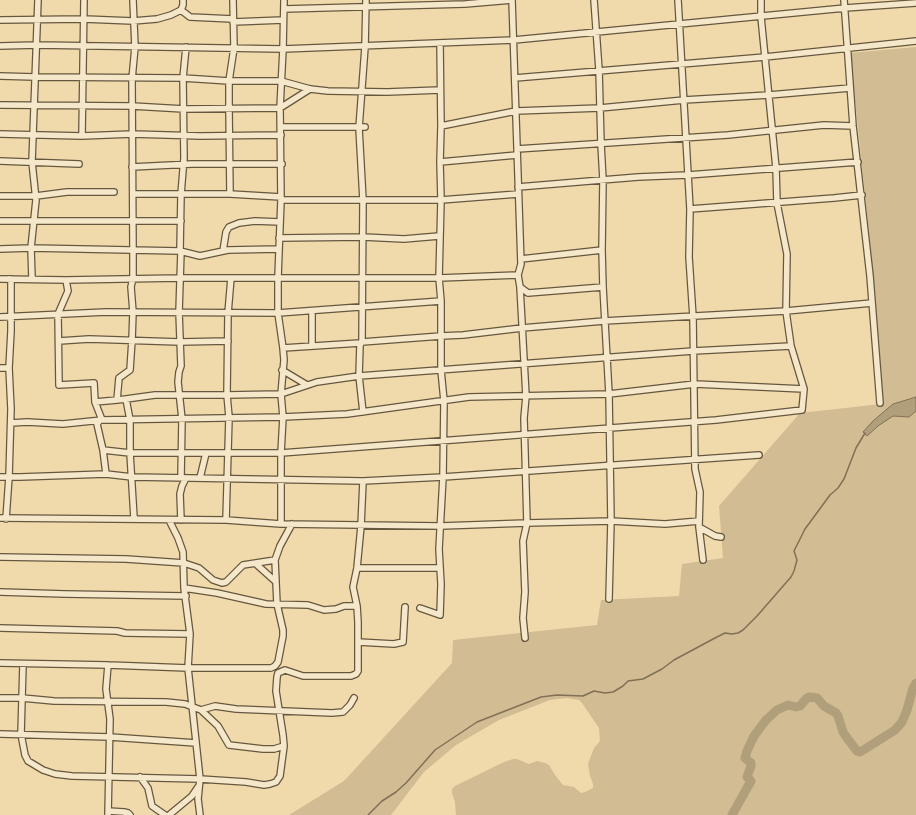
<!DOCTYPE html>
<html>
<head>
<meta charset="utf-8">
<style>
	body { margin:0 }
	canvas { display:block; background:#f0daac }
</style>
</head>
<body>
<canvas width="916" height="815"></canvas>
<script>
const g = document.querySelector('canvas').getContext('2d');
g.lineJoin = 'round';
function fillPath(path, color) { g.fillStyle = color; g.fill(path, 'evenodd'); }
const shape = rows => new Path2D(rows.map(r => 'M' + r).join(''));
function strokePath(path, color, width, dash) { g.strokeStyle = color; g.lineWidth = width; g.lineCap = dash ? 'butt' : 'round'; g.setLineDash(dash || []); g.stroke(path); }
fillPath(shape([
	[916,47,916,815,456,815,455,802,452,793,452,789,455,786,504,762,513,759,517,759,529,764,537,761,545,763,549,765,555,775,563,785,574,787,581,793,585,792,593,788,593,784,590,776,588,764,594,748,600,741,599,728,582,703,579,700,567,698,550,700,499,720,456,745,424,772,391,815,289,815,344,781,452,663,453,640,597,625,601,600,679,596,682,564,723,558,719,506,800,413,881,404,870,242,850,53]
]), '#d1bc93');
const water = shape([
	[916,397,916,411,909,417,893,416,878,426,867,436,863,432,873,421,893,404,916,397]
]);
fillPath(water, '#b19e7b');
strokePath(water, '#817055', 1);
strokePath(shape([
	[368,815,382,801,396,792,406,783,435,750,477,722,541,697,557,695,583,696,594,691,605,693,613,692,623,686,628,681,643,679,662,669,674,660,715,638,725,633,732,634,738,633,743,630,757,616,791,577,794,571,797,560,794,551,805,529,830,495,838,488,844,479,856,448,865,433]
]), '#817055', 1.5);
strokePath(shape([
	[732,815,751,781,747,777,751,766,751,763,745,758,747,751,754,736,766,720,777,710,788,705,796,707,800,706,806,699,809,697,817,698,824,706,836,713,838,716,843,732,847,738,857,751,860,752,865,749,895,730,902,722,907,710,913,688,916,683]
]), '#b19e7b', 9);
const minor = shape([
	[133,0,135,47,132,79,133,250,133,278,131,287,133,312,132,340,130,370,119,378,117,400,126,399,130,420,130,453,134,518],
	[512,0,521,264,518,275,520,287,528,293,603,287],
	[594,0,599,70,601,144,603,180,602,250,603,287,609,394,611,521,609,599],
	[678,0,690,209,689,257,693,317,695,469,700,492,699,527,703,560],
	[844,0,853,126,870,276,880,403],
	[284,9,465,4,512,0],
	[181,10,190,17,233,19],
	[0,20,84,19,133,21,157,19,171,15,181,10,183,5,183,0],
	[233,22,283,20],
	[440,43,441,126,440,162,441,200,439,278,441,301,441,370,444,401,443,477,759,455],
	[0,46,37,45,283,49,514,40,845,8,916,3],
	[0,76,35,77,183,78,229,81,281,81,310,89,328,91,387,92,440,90],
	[515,78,765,57,916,41],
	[0,105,132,106,184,109,280,108,310,89],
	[441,126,516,111,600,108,684,100,769,95,850,88],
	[281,127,365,127],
	[0,134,82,136,132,134,201,136,281,135],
	[82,136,84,0],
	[517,149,728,135,824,125,853,126],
	[0,161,79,164],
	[440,162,517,155],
	[132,167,192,164,282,164],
	[518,187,638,177,688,175,858,162],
	[133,194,230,194,281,197],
	[230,194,229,109,229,81,234,48,233,0],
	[0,196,36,196,67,192,114,192],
	[281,200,441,200,518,194],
	[690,209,834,198,862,195],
	[0,221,181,221],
	[279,238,363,237,404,239,439,236],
	[0,249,31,248,180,251,200,256,228,250,279,249],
	[180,251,181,194,184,158,183,78,186,47],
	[223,251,226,232,229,227,239,223,255,221,280,222],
	[521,259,602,250],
	[0,279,66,280,180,278,439,278,518,275],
	[32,279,31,248,36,200,32,162,38,0],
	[520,287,526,396,524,418,527,523,523,541,525,592,523,618,525,638],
	[0,317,106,312,278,313,441,301],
	[59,341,89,339,180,342,228,341],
	[362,342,363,200,359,128,365,47,366,0],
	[312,346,312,311],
	[283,348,360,343],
	[0,368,9,368],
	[282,370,307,385],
	[126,399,155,395,227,395,281,394,317,382,359,376,693,351,791,346],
	[95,402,117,400],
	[363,412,359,376,360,345,362,342,441,336,463,335,522,328,604,321,786,311,872,303],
	[11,423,27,422,63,424,102,420,95,402,94,383,59,385,58,314,68,291,66,280],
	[103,450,130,453,281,453,716,420,802,410,804,389,791,346,786,311,787,254,777,203,776,168,761,17,761,0],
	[106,474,103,450,97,424,100,420,283,417,347,414,469,397,609,394,695,384,804,389],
	[0,477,20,477,106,474,132,477,363,481,443,477,439,549,441,584,440,615,420,608],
	[181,477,182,419,178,382,179,372,181,366,179,312,181,251],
	[200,478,206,453],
	[0,518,226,520,281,524,441,526,527,523,611,521,665,524,699,521],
	[6,519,9,477,11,409,9,368,11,331,11,279,8,279],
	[169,520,178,538,183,552,184,588,190,634,188,668,200,779,246,782,264,785,270,784,276,782,280,776,284,746,283,735,276,691,277,677,278,673,285,670,303,676,351,676,356,674,358,671,358,622,357,606,353,587,357,568,361,526,363,481],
	[181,520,180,494,182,486,186,478],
	[226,520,229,417,227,395,228,313,231,278],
	[281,524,281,453,283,417,281,394,284,360,283,348,278,313,278,277,281,200,280,108,283,49,284,0],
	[699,527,715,536,721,537],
	[0,557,126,559,184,563,199,568,213,580,222,583,226,582,243,565,275,560],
	[256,564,275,581],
	[357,568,439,568],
	[184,588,217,593,266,604,308,605,324,610,336,609,344,606,357,606],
	[0,592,65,594,186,596],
	[0,628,117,631,125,633,190,634],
	[358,642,394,644,403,642,405,607],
	[0,663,108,665,188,668,271,668,275,666,278,662,283,636,283,630,277,604,275,560,280,546,292,524],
	[23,664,21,734,25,755,28,761,43,770,55,774,72,776,200,779,198,799,200,815],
	[0,698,22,698,54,701,166,702,185,704,201,710,218,726,229,745,263,749,274,749,284,746],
	[201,710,215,706,236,709,332,713,343,712,350,705,354,698],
	[0,734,110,737,196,743],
	[140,777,148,788,152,806,165,815],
	[108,811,124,812,128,813,130,815],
	[108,815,110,719,106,689,108,665],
	[169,815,192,796,198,787]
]);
strokePath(minor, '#66573f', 8);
strokePath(minor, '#f5e7c9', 5.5);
</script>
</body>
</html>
